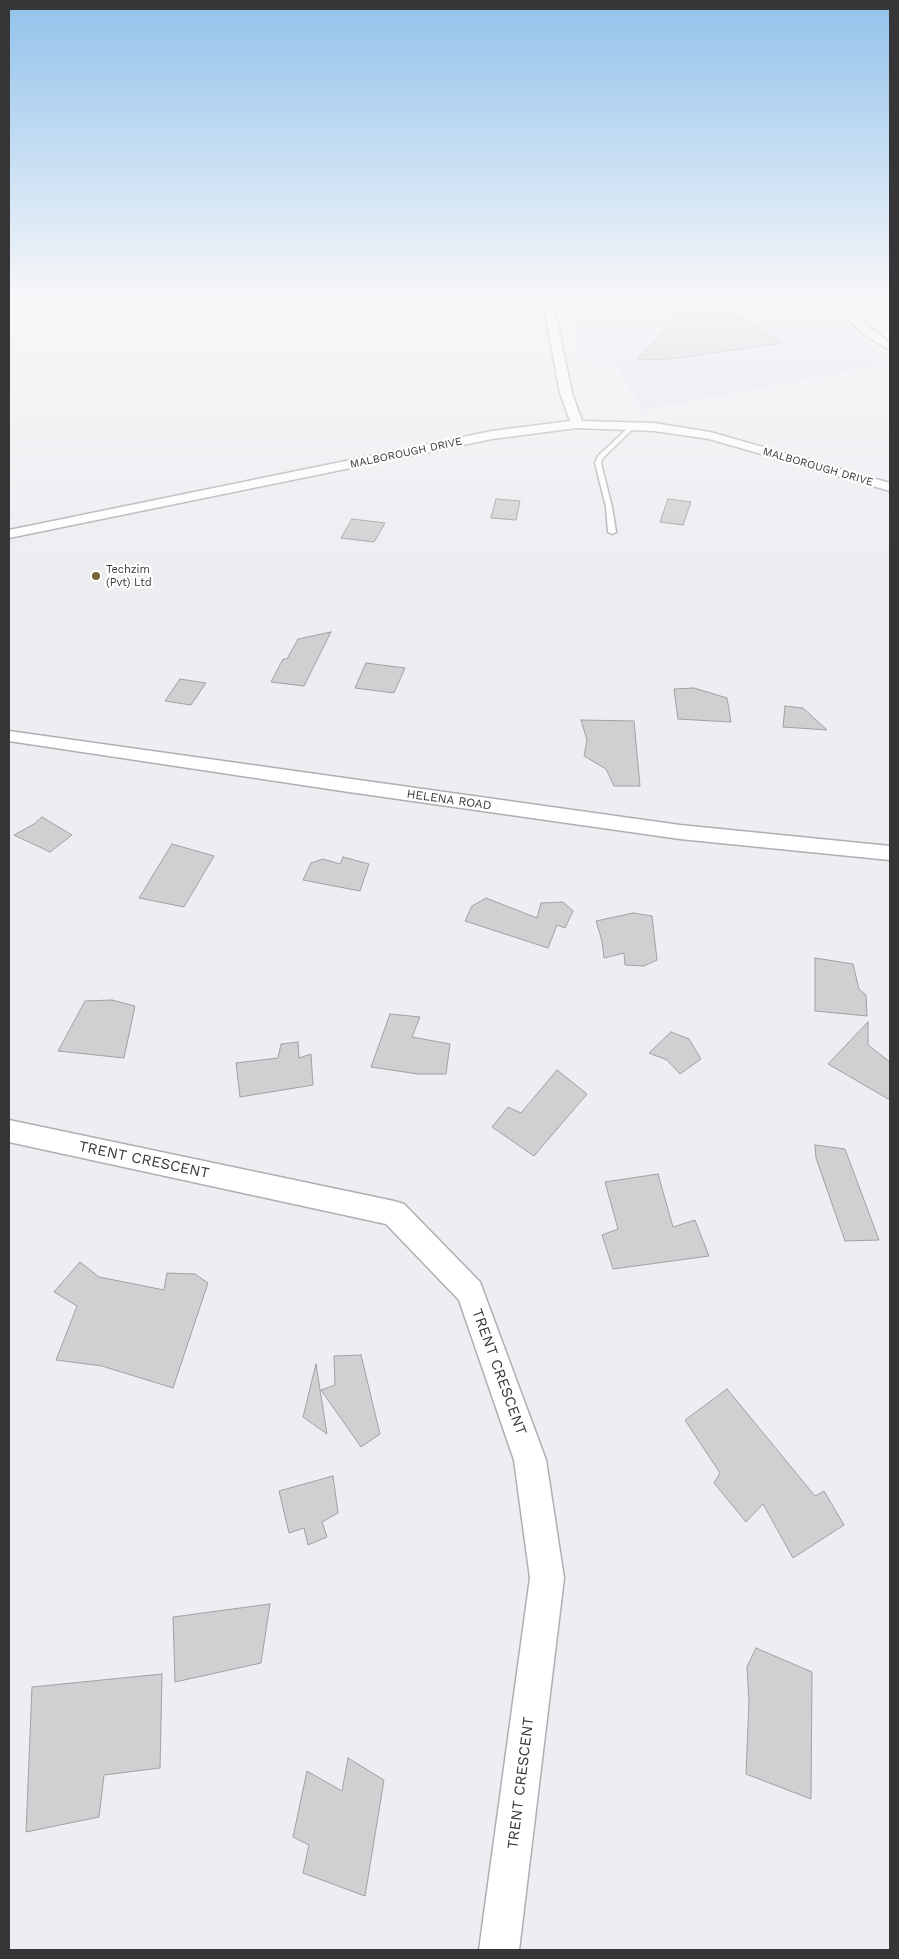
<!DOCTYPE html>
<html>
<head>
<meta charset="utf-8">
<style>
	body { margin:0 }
	#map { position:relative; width:899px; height:1959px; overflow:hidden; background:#eeedf1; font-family:"Work Sans",sans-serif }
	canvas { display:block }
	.frame { position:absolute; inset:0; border:10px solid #363537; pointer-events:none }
</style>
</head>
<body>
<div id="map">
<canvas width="899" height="1959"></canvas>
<div class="frame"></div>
</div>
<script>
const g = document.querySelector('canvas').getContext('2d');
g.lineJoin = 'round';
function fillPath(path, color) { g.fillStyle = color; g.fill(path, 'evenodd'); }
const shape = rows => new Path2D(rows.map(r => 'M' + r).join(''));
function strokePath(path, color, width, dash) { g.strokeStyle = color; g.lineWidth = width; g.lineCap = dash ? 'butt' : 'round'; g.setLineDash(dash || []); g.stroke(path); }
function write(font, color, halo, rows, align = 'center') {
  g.font = font + ' "Work Sans",sans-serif'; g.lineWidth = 4.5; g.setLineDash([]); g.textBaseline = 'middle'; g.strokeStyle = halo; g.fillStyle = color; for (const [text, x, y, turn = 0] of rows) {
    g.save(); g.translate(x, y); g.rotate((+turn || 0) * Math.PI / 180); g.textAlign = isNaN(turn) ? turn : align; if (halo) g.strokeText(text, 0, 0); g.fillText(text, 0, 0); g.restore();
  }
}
fillPath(shape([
	[567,296,843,296,844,320,872,345,885,365,642,410,618,369,581,358]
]), '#e6e3ef');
const building = shape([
	[699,296,709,299,782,343,669,359,637,360,699,296],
	[496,499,520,501,516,520,491,518,496,499],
	[668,499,691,502,683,525,660,522,668,499],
	[352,519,385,523,374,542,341,538,352,519],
	[331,632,304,686,271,682,283,659,287,659,298,639,331,632],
	[366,663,405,668,394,693,355,688,366,663],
	[180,679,206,683,191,705,165,701,180,679],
	[694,688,727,698,731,722,678,719,674,689,694,688],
	[785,706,803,708,827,730,783,727,785,706],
	[581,720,634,721,640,786,614,786,606,769,584,756,587,740,581,720],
	[42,817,72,835,50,852,14,835,34,824,42,817],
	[172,844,214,856,184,907,139,898,172,844],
	[343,857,369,864,360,891,303,880,311,863,323,859,340,864,343,857],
	[486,898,537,918,541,903,563,902,573,911,565,928,557,925,548,948,465,921,472,906,486,898],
	[633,913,652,916,657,960,644,966,625,965,624,953,604,958,602,941,596,921,633,913],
	[815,958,853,964,859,989,866,995,867,1016,815,1011,815,958],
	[112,1000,135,1006,124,1058,58,1051,85,1001,112,1000],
	[390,1014,420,1017,412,1037,450,1044,446,1074,418,1074,371,1067,390,1014],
	[868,1022,868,1045,890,1062,890,1100,828,1064,868,1022],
	[671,1032,689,1039,701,1059,680,1074,667,1060,649,1053,671,1032],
	[298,1042,299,1058,311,1054,313,1085,240,1097,236,1063,278,1058,281,1044,298,1042],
	[557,1070,587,1094,534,1156,492,1127,508,1107,521,1113,557,1070],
	[815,1145,845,1149,879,1240,845,1241,816,1158,815,1145],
	[658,1174,673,1227,695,1220,709,1256,613,1269,602,1235,618,1229,605,1182,658,1174],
	[80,1262,99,1277,164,1290,167,1273,195,1274,208,1283,173,1388,102,1366,56,1360,77,1306,54,1292,80,1262],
	[361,1355,380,1434,361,1447,321,1390,335,1385,334,1356,361,1355],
	[316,1364,327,1434,303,1417,316,1364],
	[727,1389,815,1496,824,1491,844,1525,793,1558,763,1504,746,1522,714,1483,720,1473,685,1420,727,1389],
	[333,1476,338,1513,322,1522,327,1537,308,1545,304,1528,289,1533,279,1491,333,1476],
	[270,1604,261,1663,175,1682,173,1617,270,1604],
	[756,1648,812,1672,811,1799,746,1774,749,1702,747,1667,756,1648],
	[162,1674,160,1768,104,1775,99,1817,26,1832,32,1687,162,1674],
	[348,1758,384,1780,365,1896,303,1873,309,1845,293,1837,307,1771,342,1791,348,1758]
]);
fillPath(building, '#d2cfd2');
strokePath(building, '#a39fa2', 1);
const lane = shape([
	[632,424,637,425,603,458,601,463,612,507,616,532,612,534,608,532,606,507,595,463,598,456,632,424]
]);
const street = shape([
	[542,296,552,296,572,393,582,421,654,423,710,432,890,483,890,491,709,439,654,431,577,428,492,439,9,538,9,530,492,431,570,421,560,393,542,296],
	[843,296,853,296,854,312,857,317,890,343,890,350,869,338,849,321,844,312,843,296],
	[9,731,680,825,890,846,890,860,680,839,349,792,9,741,9,731],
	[9,1120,394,1201,404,1204,480,1282,546,1460,564,1578,519,1950,479,1950,530,1578,514,1460,459,1300,386,1224,9,1142,9,1120]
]);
strokePath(lane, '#afaeb2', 3);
strokePath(street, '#afaeb2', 3);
fillPath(lane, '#fff');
fillPath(street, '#fff');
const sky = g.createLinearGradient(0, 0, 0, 570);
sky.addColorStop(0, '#91c2eb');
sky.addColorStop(0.52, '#f7f7f9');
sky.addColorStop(1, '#f7f7f900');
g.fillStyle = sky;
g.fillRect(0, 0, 899, 570);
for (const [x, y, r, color] of [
	[96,576,5,"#756633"]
]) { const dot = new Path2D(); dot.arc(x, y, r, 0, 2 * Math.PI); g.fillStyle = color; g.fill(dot); strokePath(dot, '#fff', 2); }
write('11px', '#363537', '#fff', [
	["MALBOROUGH DRIVE",406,453,-12],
	["MALBOROUGH DRIVE",818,467,16]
]);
write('11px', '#363537', '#fff', [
	["Techzim",106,570],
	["(Pvt) Ltd",106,583]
], 'left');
write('12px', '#363537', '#fff', [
	["HELENA ROAD",449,800,8]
]);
write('15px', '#363537', '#fff', [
	["TRENT CRESCENT",144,1160,12],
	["TRENT CRESCENT",499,1372,70],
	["TRENT CRESCENT",521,1783,-83]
]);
</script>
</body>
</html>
